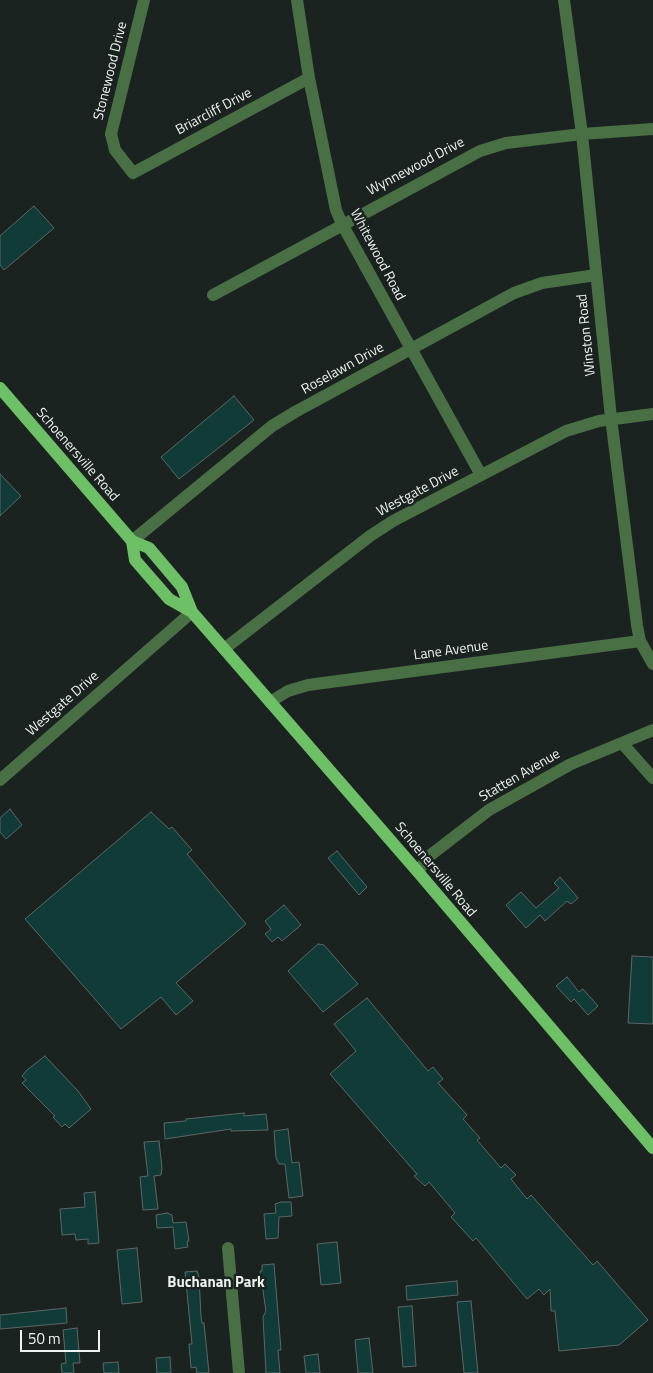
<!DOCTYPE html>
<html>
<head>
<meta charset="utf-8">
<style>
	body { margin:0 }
	#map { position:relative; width:653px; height:1373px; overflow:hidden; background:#1a231f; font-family:"Titillium Web",sans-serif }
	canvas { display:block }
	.scale { position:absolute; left:20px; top:1330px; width:80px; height:22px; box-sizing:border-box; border:2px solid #edf3f0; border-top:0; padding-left:6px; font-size:15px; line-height:18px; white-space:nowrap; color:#edf3f0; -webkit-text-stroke:4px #1a231f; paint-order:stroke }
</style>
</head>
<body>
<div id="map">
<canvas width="653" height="1373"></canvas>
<div class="scale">50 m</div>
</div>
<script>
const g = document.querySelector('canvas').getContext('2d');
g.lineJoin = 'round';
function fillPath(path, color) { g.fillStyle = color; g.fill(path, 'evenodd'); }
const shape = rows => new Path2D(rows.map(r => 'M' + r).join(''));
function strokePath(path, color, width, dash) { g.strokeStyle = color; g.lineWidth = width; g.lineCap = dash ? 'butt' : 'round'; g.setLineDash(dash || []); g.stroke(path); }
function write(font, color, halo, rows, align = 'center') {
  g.font = font + ' "Titillium Web",sans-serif'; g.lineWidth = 5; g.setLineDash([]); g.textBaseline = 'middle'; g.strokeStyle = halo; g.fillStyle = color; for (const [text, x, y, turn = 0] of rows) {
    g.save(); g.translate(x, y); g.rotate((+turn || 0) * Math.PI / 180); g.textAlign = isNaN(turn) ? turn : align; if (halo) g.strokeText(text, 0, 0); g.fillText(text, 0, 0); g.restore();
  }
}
const building = shape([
	[34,206,54,228,4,270,0,265,0,236,34,206],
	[234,396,254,420,179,479,161,457,234,396],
	[0,474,21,496,0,516,0,474],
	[10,809,22,825,6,839,0,832,0,818,10,809],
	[151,812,169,829,172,827,192,850,187,854,246,924,176,983,193,1001,176,1015,161,997,121,1029,25,919,151,812],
	[337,851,367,887,359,895,328,858,337,851],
	[560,877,578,898,571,904,567,901,545,921,540,915,526,928,506,905,521,892,536,908,559,888,554,883,560,877],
	[284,905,301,925,282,941,278,937,272,942,265,934,271,929,265,921,284,905],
	[318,944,324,945,358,984,323,1012,288,971,318,944],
	[632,956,653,957,653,1024,628,1023,632,956],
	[567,977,579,992,583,989,598,1006,588,1015,574,999,571,1002,556,986,567,977],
	[367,998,428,1071,433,1067,443,1079,438,1083,467,1115,463,1119,480,1138,477,1140,501,1168,505,1164,516,1175,511,1179,527,1199,531,1195,593,1265,597,1261,648,1320,619,1345,559,1351,555,1311,551,1311,550,1289,544,1295,539,1289,527,1299,476,1238,473,1241,451,1217,455,1213,429,1182,425,1186,414,1176,417,1174,409,1165,330,1074,356,1051,334,1024,367,998],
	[45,1056,78,1091,91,1109,69,1128,65,1124,62,1127,53,1117,55,1116,22,1083,26,1080,22,1076,27,1070,45,1056],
	[244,1113,244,1116,266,1114,268,1130,231,1131,231,1129,165,1139,164,1123,186,1121,186,1119,244,1113],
	[288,1129,292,1163,299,1162,303,1196,289,1198,285,1164,279,1164,276,1158,274,1131,288,1129],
	[159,1141,162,1168,161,1175,154,1176,158,1209,143,1210,140,1177,148,1176,144,1142,159,1141],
	[95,1192,99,1243,88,1244,88,1239,76,1240,75,1234,62,1235,60,1209,85,1207,84,1193,95,1192],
	[281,1202,291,1202,292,1216,279,1217,278,1238,266,1239,264,1214,276,1213,275,1204,281,1202],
	[167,1213,172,1215,173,1223,186,1222,189,1241,187,1241,188,1247,175,1249,173,1227,157,1228,156,1215,167,1213],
	[337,1242,341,1283,321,1285,317,1244,337,1242],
	[137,1248,142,1302,122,1304,117,1250,137,1248],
	[274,1264,281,1350,278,1350,280,1373,266,1373,263,1317,266,1311,260,1271,262,1271,262,1265,274,1264],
	[197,1271,199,1277,201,1317,202,1323,204,1323,209,1373,197,1373,196,1367,191,1368,189,1344,192,1344,185,1272,197,1271],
	[457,1281,458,1295,407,1300,406,1286,457,1281],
	[471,1301,478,1373,464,1373,457,1302,471,1301],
	[412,1306,416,1366,403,1367,398,1307,412,1306],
	[66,1308,67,1323,0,1329,0,1315,66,1308],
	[77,1328,80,1363,73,1363,74,1373,62,1373,61,1364,66,1363,63,1330,77,1328],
	[369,1338,373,1373,358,1373,355,1340,369,1338],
	[318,1354,320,1373,306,1373,304,1356,318,1354],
	[170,1357,171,1373,157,1373,156,1358,170,1357],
	[118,1362,119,1373,104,1373,103,1363,118,1362]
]);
fillPath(building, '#103b37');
strokePath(building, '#5c6867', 1);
strokePath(shape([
	[144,0,111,134,115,150,133,173,309,78],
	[297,0,309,78,336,210,342,224,481,475],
	[564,0,582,134,611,418,637,625,640,641,653,664],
	[213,295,480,151,506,143,582,134,653,129],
	[132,541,272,426,295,412,514,293,542,283,596,275],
	[224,649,370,536,393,521,566,431,599,421,653,414],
	[270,702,288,691,308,685,640,641],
	[622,743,653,778],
	[0,780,192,612],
	[418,872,428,857,489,810,571,764,653,730],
	[228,1248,239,1373]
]), '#497045', 12);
strokePath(shape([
	[0,388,132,541,149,548,182,587,192,612,418,872,653,1148],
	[132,541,135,560,169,599,192,612]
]), '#6dc065', 12);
write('14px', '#edf3f0', '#1a231f', [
	["Stonewood Drive",111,71,-76],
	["Briarcliff Drive",214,112,-28],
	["Wynnewood Drive",416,167,-28],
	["Whitewood Road",377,255,62],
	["Winston Road",587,335,-96],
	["Roselawn Drive",343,369,-29],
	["Schoenersville Road",77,455,49],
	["Westgate Drive",418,492,-28],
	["Lane Avenue",451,651,-8],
	["Westgate Drive",63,704,-41],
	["Statten Avenue",520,776,-30],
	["Schoenersville Road",435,870,50]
]);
write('bold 15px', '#edf3f0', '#1a231f', [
	["Buchanan Park",216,1283]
]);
</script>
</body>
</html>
